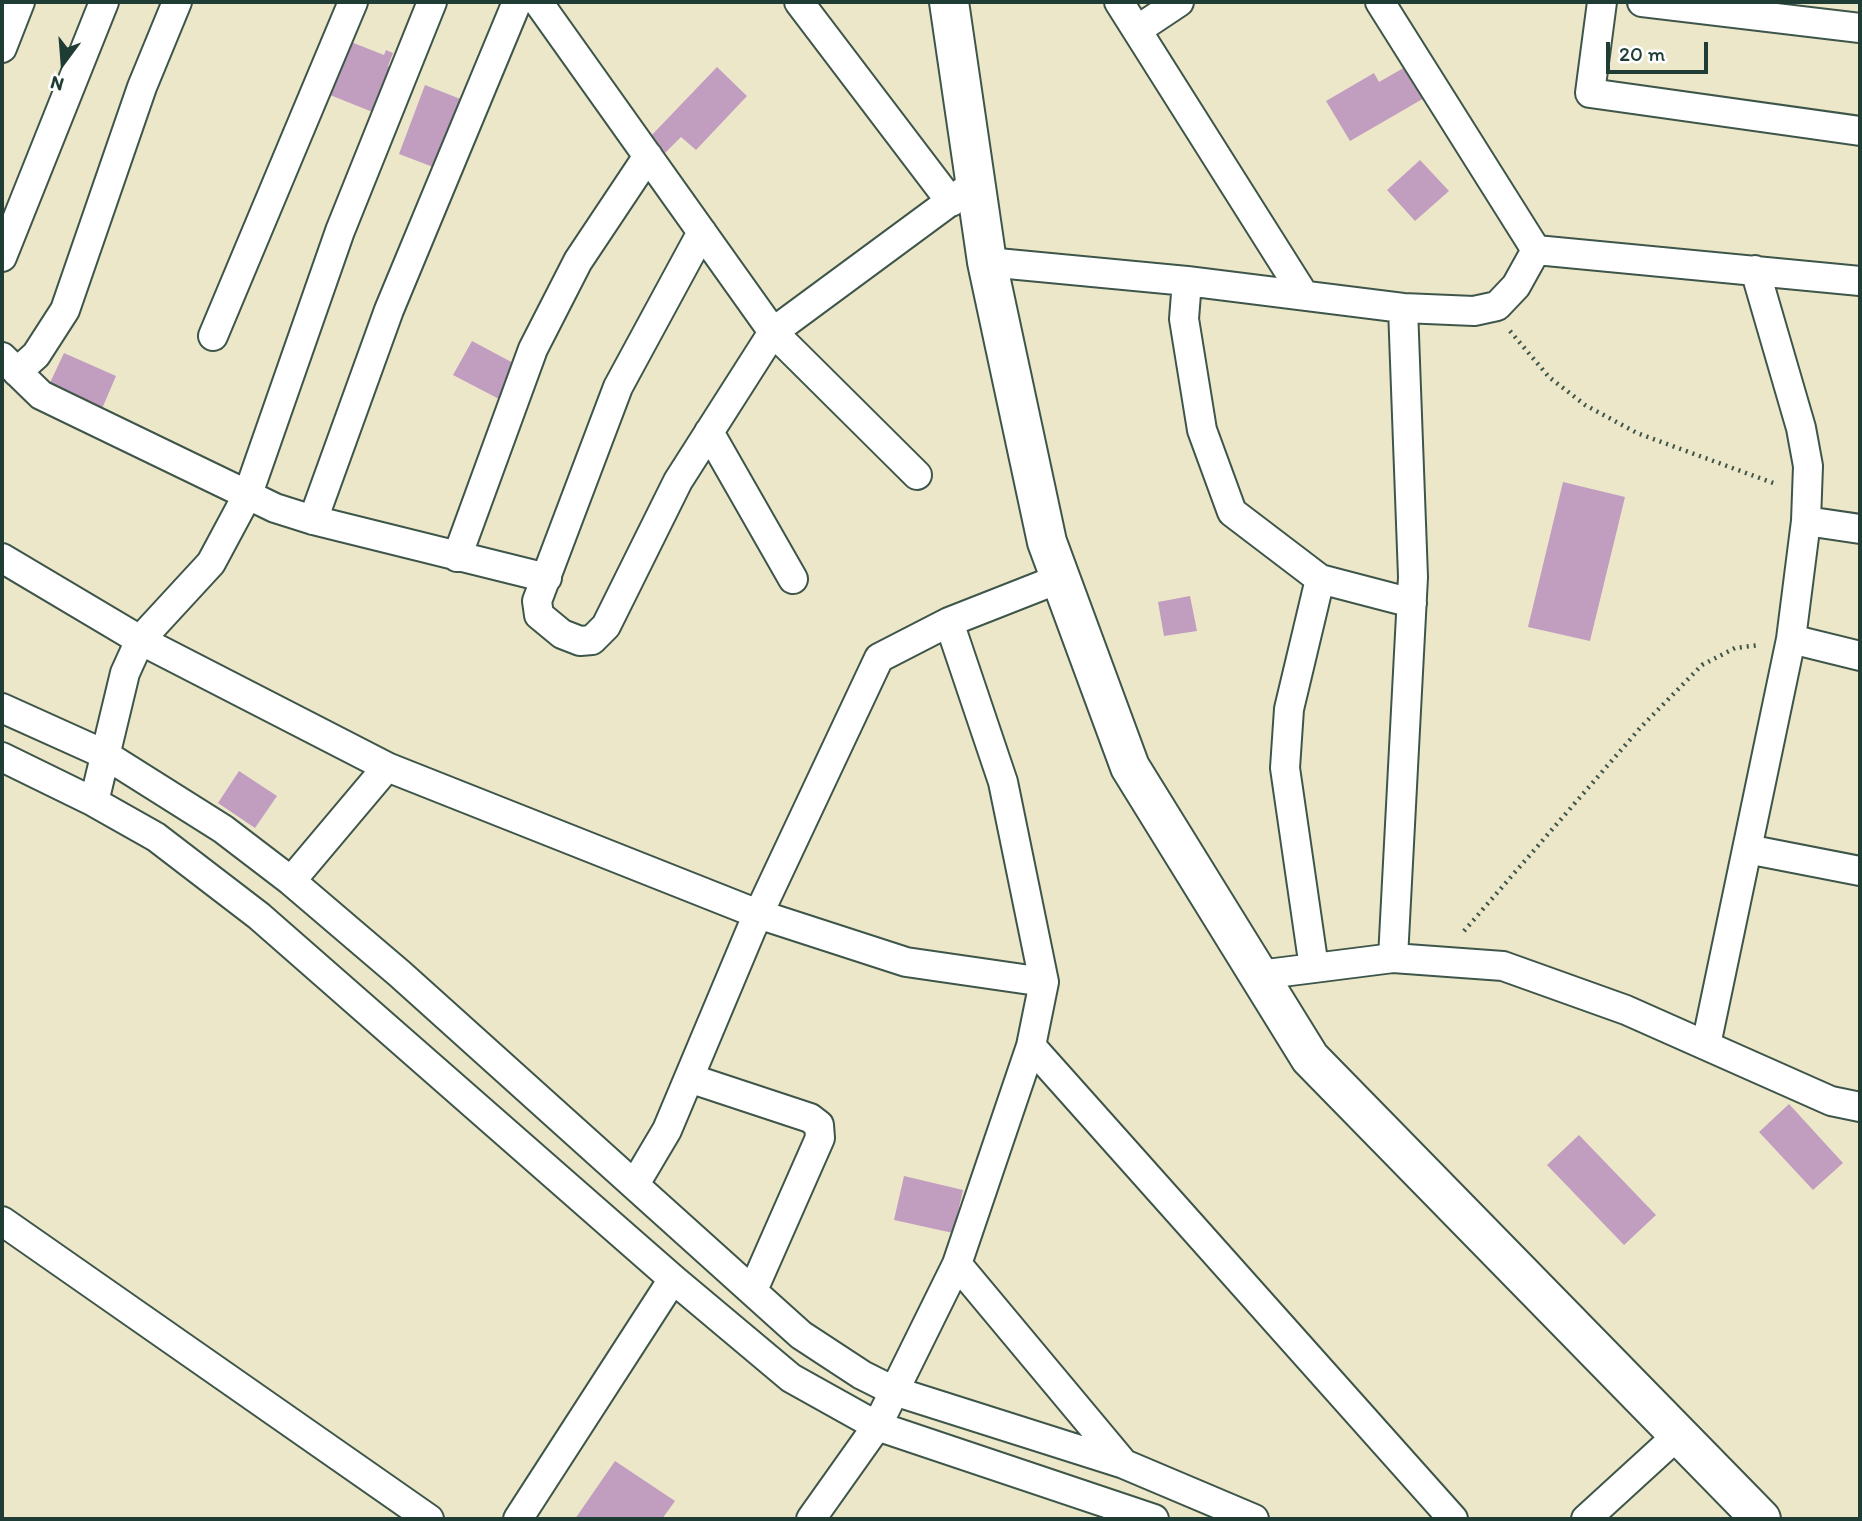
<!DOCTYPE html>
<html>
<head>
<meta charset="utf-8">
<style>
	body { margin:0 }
	#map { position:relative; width:1862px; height:1521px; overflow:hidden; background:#ede7ca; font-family:Itim,sans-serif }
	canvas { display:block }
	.frame { position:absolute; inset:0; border:4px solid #1f3d34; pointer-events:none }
	.north { position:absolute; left:28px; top:28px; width:70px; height:70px; -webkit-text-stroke:5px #fff; paint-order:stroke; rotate:196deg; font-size:19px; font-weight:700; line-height:28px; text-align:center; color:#1f3d34 }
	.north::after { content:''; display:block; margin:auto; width:24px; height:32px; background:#1f3d34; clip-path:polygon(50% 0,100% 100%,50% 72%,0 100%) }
	.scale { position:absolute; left:1606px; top:42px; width:102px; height:32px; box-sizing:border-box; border:4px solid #1f3d34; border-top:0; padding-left:9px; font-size:21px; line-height:24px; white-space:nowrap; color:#1f3d34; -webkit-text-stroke:5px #fff; paint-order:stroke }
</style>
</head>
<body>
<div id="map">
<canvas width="1862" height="1521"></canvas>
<div class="frame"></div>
<div class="north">N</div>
<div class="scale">20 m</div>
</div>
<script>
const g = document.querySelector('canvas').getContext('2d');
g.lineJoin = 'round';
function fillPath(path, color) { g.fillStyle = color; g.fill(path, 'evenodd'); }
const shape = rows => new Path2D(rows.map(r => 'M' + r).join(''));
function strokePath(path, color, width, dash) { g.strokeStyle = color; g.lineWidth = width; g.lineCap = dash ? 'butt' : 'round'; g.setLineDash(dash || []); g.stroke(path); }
fillPath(shape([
	[351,42,384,55,386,50,393,53,388,66,402,72,385,117,330,95],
	[1407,66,1426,97,1350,141,1326,101,1374,73,1379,82],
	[717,67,747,96,696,150,681,137,664,154,648,139],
	[425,85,468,102,441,170,399,154],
	[1420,160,1449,191,1415,221,1387,190],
	[472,341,517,365,499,399,453,375],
	[64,353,116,376,101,411,48,387],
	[1563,482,1625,497,1590,641,1528,627],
	[1190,596,1197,631,1164,636,1158,602],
	[239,771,277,796,255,828,218,803],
	[1789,1104,1843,1163,1813,1190,1759,1132],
	[1579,1135,1656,1215,1624,1245,1547,1165],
	[904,1176,963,1190,953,1233,894,1220],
	[615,1461,675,1501,662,1519,575,1519]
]), '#c19dc0');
const street = shape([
	[538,2,773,332,975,183],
	[799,2,951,202],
	[1119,2,1304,295],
	[1380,2,1536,250,1860,281],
	[1602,2,1590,93,1860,131],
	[1642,2,1860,28],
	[1137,30,1179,2],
	[2,48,20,2],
	[702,232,618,387,537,601,539,615,562,634,580,641,592,640,606,626,678,481,773,332,917,475],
	[2,257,104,2],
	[987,262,1187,281,1403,308,1474,311,1497,306,1516,286,1536,250],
	[1187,281,1184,319,1202,430,1232,512,1320,579,1412,603],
	[213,336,353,2],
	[2,357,41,395,275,508,313,520,547,578],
	[17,372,36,355,65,310,142,87,177,2],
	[709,432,793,579],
	[313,520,389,310,517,2],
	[1806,521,1860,529],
	[457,557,533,349,578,261,648,156],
	[2,558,140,640,387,767,758,914,906,962,1044,982],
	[949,622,1061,578],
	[1791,639,1860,656],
	[2,708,104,754,223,829,291,881,400,974,801,1335,862,1375,894,1391,1124,1464,1254,1519],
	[2,757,94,802,156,837,259,916,673,1279,791,1378,877,1426,1154,1519],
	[94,802,125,673,140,640,211,563,248,494,340,231,432,2],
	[1747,849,1860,871],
	[291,881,387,767],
	[1393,958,1413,577,1403,308],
	[1314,968,1285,768,1289,709,1320,579],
	[1259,975,1393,958,1503,966,1626,1010,1831,1101,1860,1107],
	[1706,1045,1791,639,1806,521,1808,466,1801,428,1755,270],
	[1031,1046,1453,1519],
	[689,1078,810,1118,819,1125,820,1138,753,1290],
	[635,1184,667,1130,751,930,879,658,949,622,1003,782,1044,982,1031,1046,957,1264,877,1426,811,1519],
	[2,1221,429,1519],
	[957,1264,1124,1464],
	[518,1519,673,1279],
	[1586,1519,1679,1434]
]);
const secondary = shape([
	[949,2,987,262,1047,542,1130,767,1310,1058,1761,1519]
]);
strokePath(street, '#3e564a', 32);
strokePath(secondary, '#3e564a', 42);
strokePath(shape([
	[1510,331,1549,377,1585,405,1637,433,1776,484],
	[1464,931,1641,727,1702,665,1735,648,1759,645]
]), '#3e564a', 4.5, [2, 5]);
strokePath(street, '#fff', 28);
strokePath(secondary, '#fff', 38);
</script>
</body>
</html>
